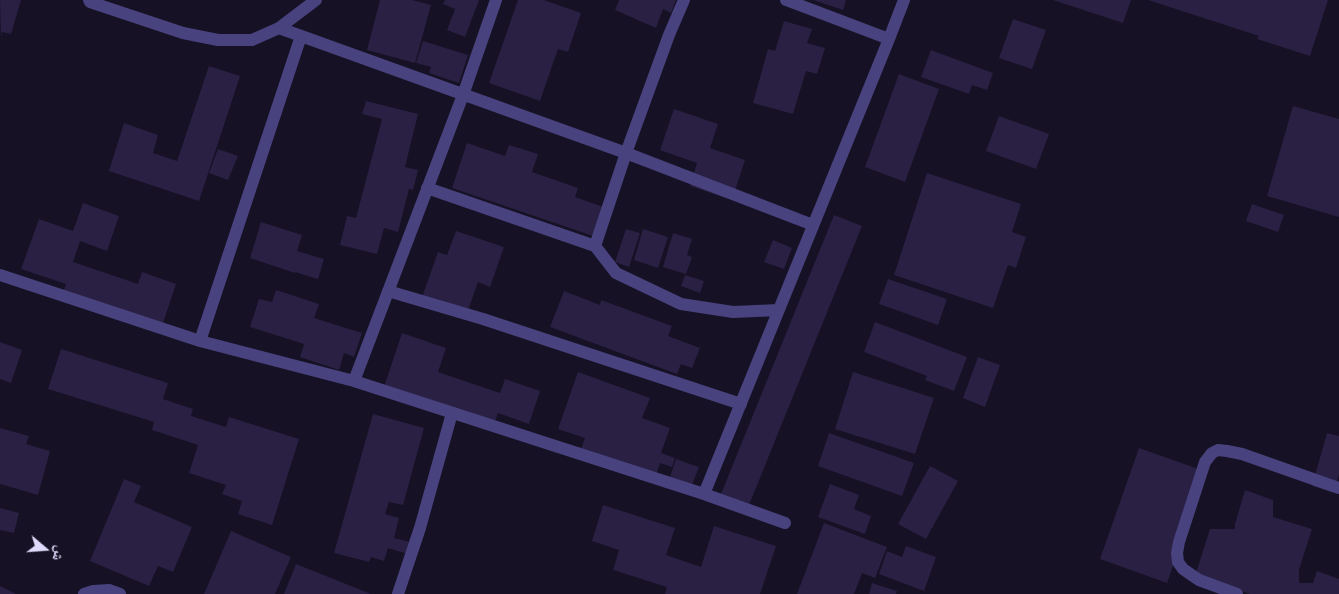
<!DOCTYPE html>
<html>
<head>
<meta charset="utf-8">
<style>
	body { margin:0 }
	#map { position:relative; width:1339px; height:594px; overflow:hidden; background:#161124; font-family:"PT Sans","Noto Naskh Arabic",sans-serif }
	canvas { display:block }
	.north { position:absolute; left:20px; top:524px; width:50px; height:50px; -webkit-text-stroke:4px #161124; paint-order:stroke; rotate:108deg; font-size:14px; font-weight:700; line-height:20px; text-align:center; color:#dfd9fb }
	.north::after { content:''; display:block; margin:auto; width:18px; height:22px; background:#dfd9fb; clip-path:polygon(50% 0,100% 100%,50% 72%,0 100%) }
</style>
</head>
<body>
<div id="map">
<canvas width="1339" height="594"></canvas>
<div class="north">ش</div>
</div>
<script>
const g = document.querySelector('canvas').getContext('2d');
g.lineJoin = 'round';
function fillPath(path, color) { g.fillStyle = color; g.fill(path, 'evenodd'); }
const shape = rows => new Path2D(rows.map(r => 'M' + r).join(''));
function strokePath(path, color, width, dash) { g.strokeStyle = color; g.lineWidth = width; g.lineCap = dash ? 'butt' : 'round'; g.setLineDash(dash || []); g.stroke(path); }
fillPath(shape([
	[0,0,21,0,11,34,2,32,1,39],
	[380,0,412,0,431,5,415,63,367,50],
	[445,0,479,0,465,37,447,30,455,9,443,4],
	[518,0,544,0,581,13,568,52,558,49,540,101,489,83],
	[619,0,676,0,671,13,663,9,656,28,615,10],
	[813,0,846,0,843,10],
	[1053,0,1131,0,1123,23],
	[1148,0,1328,0,1310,56,1257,39,1259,36],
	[1013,19,1046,30,1032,69,999,58],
	[784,21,812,29,807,43,825,48,817,74,806,71,793,114,753,103,768,49,775,51],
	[423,41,468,55,459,83,429,73,431,67,416,63],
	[931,50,993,73,987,90,972,85,969,94,921,77],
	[209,66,240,76,199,201,109,171,124,123,158,135,153,153,177,161],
	[899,74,939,89,905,182,865,167],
	[366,101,418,114,405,167,418,170,413,190,409,189,398,232,384,228,377,254,340,245,347,216,356,218,382,119,362,114],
	[1293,106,1339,119,1339,217,1267,196],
	[674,109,718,124,710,148,745,160,732,200,690,186,697,163,660,150],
	[999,116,1049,134,1036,169,986,151],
	[467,143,505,156,509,145,538,154,532,172,578,188,575,197,603,207,593,236,452,188],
	[218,149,238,156,228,180,209,173],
	[927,173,1021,204,1012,232,1026,237,1016,268,1008,265,993,308,894,275],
	[83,203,119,216,107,251,80,241,73,262,138,284,142,272,176,284,162,326,63,292,66,284,21,269,39,219,73,231],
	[1252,204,1284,215,1278,232,1246,221],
	[834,215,862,226,749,505,721,494],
	[261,222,302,235,297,251,324,259,318,279,295,272,295,273,250,258],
	[626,229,640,233,629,267,615,262],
	[643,229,668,237,658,268,634,260],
	[456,231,504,247,490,287,478,282,466,316,421,300,438,252,447,255],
	[673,233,692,239,687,255,692,257,686,274,663,267],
	[773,240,792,248,784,269,764,262],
	[685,275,704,281,700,293,681,286],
	[888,279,947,299,938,325,879,304],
	[276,290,319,304,314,318,362,333,354,357,344,353,339,370,300,357,304,344,250,327,259,299,272,302],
	[564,291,600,305,601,300,672,326,668,336,700,348,692,368,681,364,677,374,550,327],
	[875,322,967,357,954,391,925,380,927,376,864,352],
	[402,333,446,348,438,372,500,393,505,379,540,391,529,424,498,413,494,424,384,387],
	[0,342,22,350,11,383,0,379],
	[61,349,168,383,163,399,193,409,191,416,226,427,229,417,299,439,272,525,238,514,242,501,222,494,226,485,189,473,198,445,152,430,154,422,48,389],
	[978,357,1000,365,985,407,963,398],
	[578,372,650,398,642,418,670,428,661,453,675,458,672,467,660,463,656,475,581,449,585,438,558,429],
	[853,372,934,398,915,454,835,429],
	[373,414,424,428,403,505,389,502,385,514,399,518,394,538,414,543,411,555,388,548,384,561,371,557,369,562,334,553],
	[0,428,29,436,26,444,50,451,38,495,0,484],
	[829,433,914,463,902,496,818,466],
	[1327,433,1339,436,1339,474,1334,493,1312,486],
	[1139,448,1207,472,1167,583,1100,559],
	[676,459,699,467,692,485,670,477],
	[930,466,958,481,926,539,898,524],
	[124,479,141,486,134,502,192,527,173,572,158,566,149,586,90,561],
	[830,484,859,495,854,509,871,516,865,534,818,517],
	[1245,490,1273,500,1273,517,1312,529,1299,570,1299,583,1313,583,1317,571,1339,579,1339,594,1250,594,1195,576,1210,529,1235,529,1235,524],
	[603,505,675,528,666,555,701,567,714,526,776,546,760,594,665,594,667,587,613,570,619,550,592,541],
	[0,508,19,513,14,533,0,530],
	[824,523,887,547,875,578,862,573,854,594,797,594],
	[231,531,291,557,275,594,204,594],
	[906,546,936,557,924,591,879,574,887,551,902,557],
	[296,564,371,594,284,594],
	[872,583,897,591,896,594,869,594],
	[0,586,16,594,0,594]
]), '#292043');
strokePath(shape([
	[89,0,90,2,183,33,218,40,252,40,279,28,316,0],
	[786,0,889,39],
	[279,28,626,153,813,225],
	[427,188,595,246,616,273,681,304,733,312,779,310],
	[595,246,626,153,669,35,684,0],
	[0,275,200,341,354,381,704,494,785,523],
	[388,291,483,319,741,404],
	[200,341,301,36],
	[354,381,463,95,496,0],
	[704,494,889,39,904,0],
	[84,594,93,591,109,590,120,594],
	[398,594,420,528,452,413],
	[1237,594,1199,580,1183,569,1178,562,1177,553,1179,542,1205,462,1212,453,1218,450,1227,451,1242,454,1339,488]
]), '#48427e', 12);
</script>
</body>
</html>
